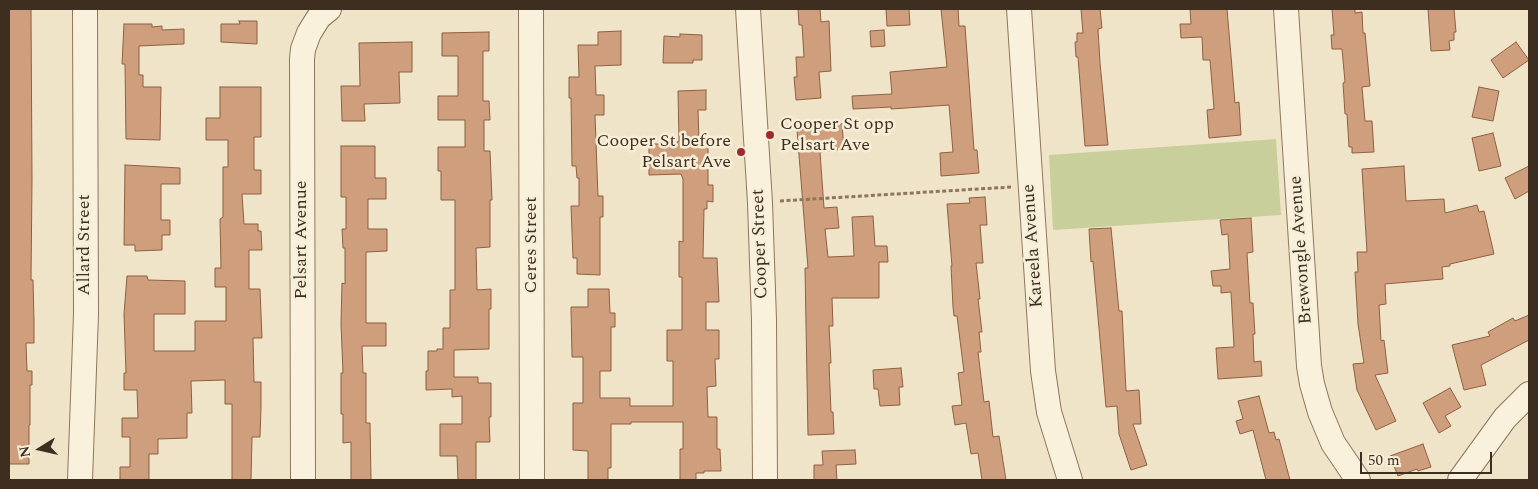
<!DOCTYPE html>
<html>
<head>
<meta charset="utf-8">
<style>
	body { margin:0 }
	#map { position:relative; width:1538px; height:489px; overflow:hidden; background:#f0e4c8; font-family:Spectral,serif }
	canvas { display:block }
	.frame { position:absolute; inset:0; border:10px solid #3d2e20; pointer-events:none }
	.north { position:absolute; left:15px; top:424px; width:50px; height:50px; -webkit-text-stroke:4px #f7eed8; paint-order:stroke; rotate:260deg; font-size:14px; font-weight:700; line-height:20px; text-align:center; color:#3d2e20 }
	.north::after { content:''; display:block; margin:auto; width:18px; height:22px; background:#3d2e20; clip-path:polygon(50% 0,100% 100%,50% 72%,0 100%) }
	.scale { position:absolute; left:1360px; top:452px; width:132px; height:22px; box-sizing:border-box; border:2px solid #3d2e20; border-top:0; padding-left:6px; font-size:15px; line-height:18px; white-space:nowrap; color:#3d2e20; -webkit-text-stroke:4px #f7eed8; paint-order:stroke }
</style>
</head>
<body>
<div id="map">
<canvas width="1538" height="489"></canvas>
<div class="frame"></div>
<div class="north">N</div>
<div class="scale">50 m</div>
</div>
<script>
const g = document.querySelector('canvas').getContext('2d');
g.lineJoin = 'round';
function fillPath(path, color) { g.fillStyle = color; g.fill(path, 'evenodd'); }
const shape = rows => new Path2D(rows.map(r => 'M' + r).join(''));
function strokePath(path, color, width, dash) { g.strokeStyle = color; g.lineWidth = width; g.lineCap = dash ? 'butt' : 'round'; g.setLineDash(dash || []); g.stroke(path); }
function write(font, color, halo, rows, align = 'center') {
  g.font = font + ' Spectral,serif'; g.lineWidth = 5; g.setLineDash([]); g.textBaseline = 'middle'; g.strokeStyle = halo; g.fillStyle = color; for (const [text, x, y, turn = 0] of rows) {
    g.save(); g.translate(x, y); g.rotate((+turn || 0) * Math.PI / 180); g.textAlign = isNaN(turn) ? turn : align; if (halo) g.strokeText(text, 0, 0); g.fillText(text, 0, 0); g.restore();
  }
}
fillPath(shape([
	[1276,139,1281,215,1053,230,1049,155]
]), '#c9cf9b');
const building = shape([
	[9,9,31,9,32,179,31,280,33,280,34,321,34,343,26,343,27,371,32,371,32,385,30,385,30,425,29,425,29,464,9,464,9,9],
	[798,9,820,9,821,22,829,21,831,71,819,72,821,98,796,100,794,77,797,77,796,57,804,57,802,25,799,25,798,9],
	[886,9,909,9,910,25,887,26,886,9],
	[941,9,958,9,959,26,965,26,974,150,977,150,979,173,941,176,940,153,953,152,949,105,891,109,891,107,853,109,852,96,892,94,890,72,947,67,941,9],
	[1081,9,1100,9,1102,28,1098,29,1100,63,1108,145,1085,146,1078,57,1076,57,1075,42,1077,42,1077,33,1083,33,1081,9],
	[1190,9,1227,9,1235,103,1239,102,1241,135,1209,138,1207,110,1214,109,1210,60,1203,60,1202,37,1181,38,1180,24,1191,24,1190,9],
	[1332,9,1355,9,1355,13,1362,12,1363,33,1365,33,1370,86,1362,87,1365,121,1372,121,1374,152,1352,153,1352,147,1349,147,1347,114,1345,114,1343,83,1345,82,1342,49,1332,49,1331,35,1334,35,1332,9],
	[1428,9,1454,9,1456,32,1454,32,1454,40,1449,41,1450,50,1431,51,1428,9],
	[239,21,257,21,257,44,221,42,221,24,240,24,239,21],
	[124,24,152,24,152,27,162,26,162,30,184,29,184,44,139,46,139,75,143,75,143,87,161,87,160,140,126,139,125,64,122,64,124,24],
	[884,30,885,46,871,47,870,31,884,30],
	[621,31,621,65,595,66,596,95,604,95,604,115,595,115,598,196,603,196,603,217,600,217,600,275,577,274,577,258,573,258,571,206,579,206,579,178,577,178,576,166,572,166,571,98,569,98,569,77,579,77,578,45,598,45,598,32,621,31],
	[489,32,489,51,483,51,483,101,489,101,490,120,484,120,484,151,490,151,492,200,490,200,490,247,476,248,477,290,491,289,491,309,489,309,489,349,454,350,454,377,478,377,478,383,491,383,491,417,489,417,490,442,476,442,476,480,458,480,457,456,440,456,440,424,462,424,462,396,452,397,452,389,426,390,426,371,428,371,428,351,437,351,437,349,443,349,443,328,450,328,450,290,455,290,455,200,441,200,441,171,438,171,438,147,465,147,465,120,438,120,438,96,458,96,458,56,442,56,442,33,489,32],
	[680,34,702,35,702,60,693,60,693,63,663,63,664,36,680,37,680,34],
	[412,42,412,72,399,72,400,103,364,104,365,121,342,121,341,86,360,86,359,43,412,42],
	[1516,42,1529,60,1503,78,1491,60,1516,42],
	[220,87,261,87,261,137,254,137,254,170,261,170,261,194,242,194,244,224,258,224,258,231,261,231,262,250,249,250,249,289,260,289,262,338,253,338,254,382,261,382,261,407,260,437,252,437,251,480,232,480,232,404,225,404,225,380,191,381,192,413,187,413,187,438,158,439,158,454,149,454,149,480,120,480,120,467,130,467,130,437,122,437,122,418,138,418,137,390,124,390,124,373,126,373,124,314,127,276,147,276,148,280,185,281,185,314,154,314,154,351,195,351,195,321,226,321,226,287,215,287,215,268,221,268,220,219,223,217,223,167,228,167,228,140,206,140,206,118,220,118,220,87],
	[1479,87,1499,91,1493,121,1472,117,1479,87],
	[706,90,706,110,698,110,699,141,708,141,708,185,713,185,713,202,707,201,707,209,704,209,703,258,717,258,719,302,706,302,706,330,719,330,719,359,715,359,716,386,707,387,708,417,717,417,717,449,720,449,721,471,704,471,704,473,696,473,696,480,680,480,680,449,683,449,683,422,631,422,631,424,611,424,611,468,608,468,608,480,588,480,588,451,573,450,573,403,583,403,583,357,572,357,571,307,588,307,588,289,609,289,610,313,615,313,615,327,611,327,611,371,600,371,600,398,630,398,630,406,673,406,673,361,667,361,667,330,682,330,682,277,679,277,679,241,683,242,683,179,681,174,649,175,649,144,677,144,677,142,679,141,678,91,706,90],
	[842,124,844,149,820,152,824,208,837,207,839,228,825,229,828,257,854,256,852,217,873,216,875,246,887,246,888,262,879,262,879,298,832,298,833,326,829,326,831,363,829,363,831,412,833,412,834,434,808,435,805,268,808,268,797,130,810,129,810,126,842,124],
	[1493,133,1501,166,1479,171,1472,138,1493,133],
	[341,146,375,146,375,178,386,178,386,199,368,199,368,229,387,229,387,251,366,252,366,323,386,323,386,346,362,346,363,373,366,373,366,423,370,423,371,480,351,480,351,442,343,443,343,414,341,414,341,373,343,373,341,324,342,283,345,284,345,248,343,248,342,229,346,229,346,197,341,197,341,146],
	[125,165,180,168,180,184,161,184,161,220,170,220,170,235,162,235,162,250,135,251,135,245,124,245,125,165],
	[1404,166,1406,201,1444,199,1445,213,1477,205,1479,212,1484,211,1494,254,1450,264,1450,266,1442,267,1443,279,1385,284,1386,304,1379,305,1381,341,1384,340,1388,373,1375,375,1396,421,1376,430,1357,390,1353,364,1364,363,1358,324,1355,272,1358,272,1357,252,1367,252,1362,169,1404,166],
	[1529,166,1529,191,1515,199,1505,178,1529,166],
	[985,197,987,225,980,225,983,263,976,263,980,299,978,299,982,332,979,332,981,352,978,352,984,402,989,401,993,437,999,436,1006,480,982,480,978,453,971,454,966,423,955,425,952,406,962,405,958,373,964,372,957,316,954,316,953,307,951,266,952,266,947,204,970,203,969,198,985,197],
	[1251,218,1253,252,1247,253,1250,303,1253,303,1255,334,1253,334,1254,362,1261,361,1262,376,1218,379,1216,348,1234,347,1231,292,1221,293,1221,286,1213,286,1211,271,1230,269,1228,234,1222,235,1220,220,1251,218],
	[1111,228,1119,311,1122,311,1126,391,1139,390,1141,424,1133,424,1147,465,1131,470,1119,434,1117,406,1106,407,1093,261,1091,262,1089,229,1111,228],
	[1529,315,1529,340,1481,365,1486,385,1464,390,1452,345,1490,336,1488,332,1513,318,1515,321,1529,315],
	[901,368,903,387,899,387,900,405,880,406,878,389,874,389,873,370,901,368],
	[1450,388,1461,407,1445,416,1451,426,1439,433,1423,403,1450,388],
	[1259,396,1269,433,1274,432,1276,440,1279,439,1290,480,1266,480,1253,430,1240,434,1236,421,1243,419,1238,401,1259,396],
	[1423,444,1431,467,1418,471,1417,469,1398,476,1390,456,1423,444],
	[855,450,856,464,836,465,837,480,814,480,814,465,823,465,822,451,855,450]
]);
fillPath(building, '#cf9f7d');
strokePath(building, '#8d5f41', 1);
const minor = shape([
	[531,9,532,480],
	[748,9,760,203,764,320,765,480],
	[1019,9,1043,371,1049,412,1070,480],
	[1286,9,1309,366,1312,384,1320,412,1333,443,1358,480],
	[80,480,86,314,85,9],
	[303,480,302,59,303,49,309,33,319,17,329,9],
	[1460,480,1505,418,1529,394]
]);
strokePath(minor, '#8d765c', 26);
strokePath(shape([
	[780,201,1011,187]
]), '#8d765c', 3, [4, 2.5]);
strokePath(minor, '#faf1dc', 24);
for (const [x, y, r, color] of [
	[770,135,5,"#9e2a2b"],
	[741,152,5,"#9e2a2b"]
]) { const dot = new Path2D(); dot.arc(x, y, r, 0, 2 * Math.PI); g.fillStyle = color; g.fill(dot); strokePath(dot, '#f7eed8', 2); }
write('18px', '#3d2e20', '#f7eed8', [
	["Cooper St opp",780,125],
	["Pelsart Ave",780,146],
	["Cooper St before",731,142,"right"],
	["Pelsart Ave",731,163,"right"]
], 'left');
write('18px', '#3d2e20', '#f7eed8', [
	["Pelsart Avenue",302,240,-90],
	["Cooper Street",761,244,-92],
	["Allard Street",85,245,-90],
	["Ceres Street",532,245,-90],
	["Kareela Avenue",1034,246,-94],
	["Brewongle Avenue",1302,250,-94]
]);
</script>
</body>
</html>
